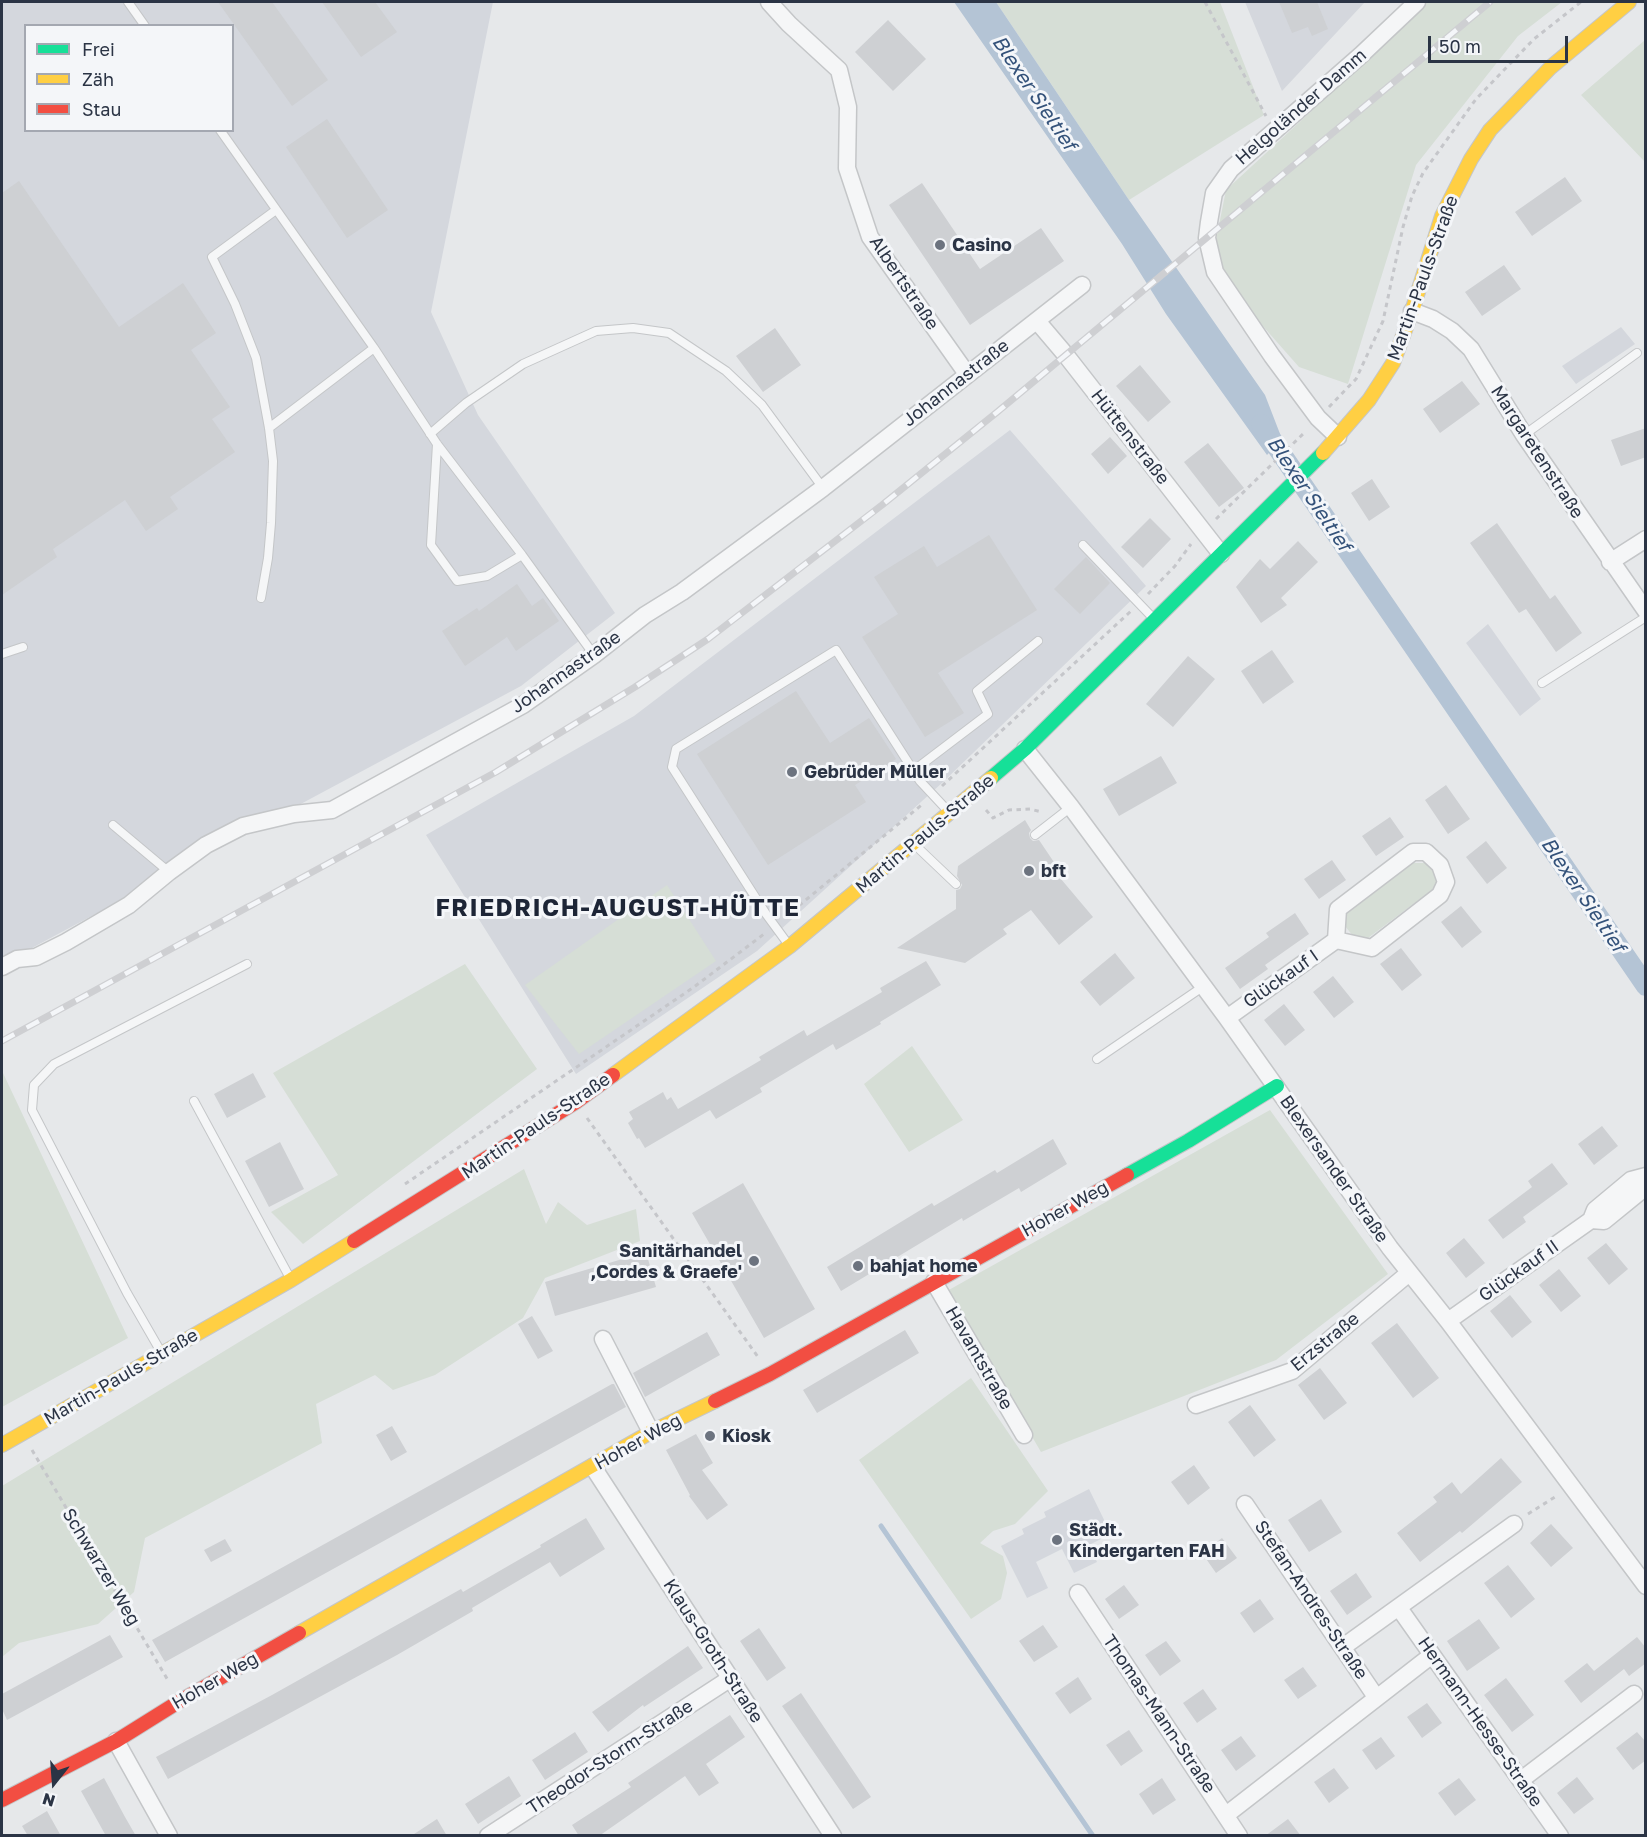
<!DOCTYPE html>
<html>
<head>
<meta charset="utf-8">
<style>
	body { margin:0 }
	#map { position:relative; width:1647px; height:1837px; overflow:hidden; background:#e6e8ea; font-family:"Golos Text",sans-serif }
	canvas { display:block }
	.frame { position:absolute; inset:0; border:3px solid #2b3445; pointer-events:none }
	.legend { position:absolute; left:24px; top:24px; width:210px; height:108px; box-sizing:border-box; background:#f4f6f9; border:2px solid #a4a8b1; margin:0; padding:8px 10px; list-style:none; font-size:18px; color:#2b3445 }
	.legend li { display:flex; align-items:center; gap:12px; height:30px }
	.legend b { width:30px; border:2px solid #a4a8b1 }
	.north { position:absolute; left:24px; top:1753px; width:60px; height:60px; -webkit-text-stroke:4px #f4f6f9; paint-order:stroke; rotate:197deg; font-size:16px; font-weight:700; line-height:24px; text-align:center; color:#2b3445 }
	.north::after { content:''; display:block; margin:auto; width:21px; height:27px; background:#2b3445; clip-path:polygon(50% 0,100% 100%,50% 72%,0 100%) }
	.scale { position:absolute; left:1428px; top:36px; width:140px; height:27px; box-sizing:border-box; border:3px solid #2b3445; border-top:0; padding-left:8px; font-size:18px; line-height:21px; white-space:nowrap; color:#2b3445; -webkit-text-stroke:4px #f4f6f9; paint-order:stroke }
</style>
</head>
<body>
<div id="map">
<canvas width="1647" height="1837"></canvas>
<div class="frame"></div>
<ul class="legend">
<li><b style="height:8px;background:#16e098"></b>Frei</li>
<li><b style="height:8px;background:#ffcf43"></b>Zäh</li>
<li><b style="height:8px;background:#f24e42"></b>Stau</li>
</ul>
<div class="north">N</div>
<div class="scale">50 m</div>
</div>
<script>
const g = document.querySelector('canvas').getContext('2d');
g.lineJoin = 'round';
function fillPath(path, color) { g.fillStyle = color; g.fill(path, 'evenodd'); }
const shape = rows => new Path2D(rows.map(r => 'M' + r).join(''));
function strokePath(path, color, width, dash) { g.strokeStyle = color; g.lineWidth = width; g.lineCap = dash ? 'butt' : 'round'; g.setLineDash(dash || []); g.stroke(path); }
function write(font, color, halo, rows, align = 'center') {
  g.font = font + ' "Golos Text",sans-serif'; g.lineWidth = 6; g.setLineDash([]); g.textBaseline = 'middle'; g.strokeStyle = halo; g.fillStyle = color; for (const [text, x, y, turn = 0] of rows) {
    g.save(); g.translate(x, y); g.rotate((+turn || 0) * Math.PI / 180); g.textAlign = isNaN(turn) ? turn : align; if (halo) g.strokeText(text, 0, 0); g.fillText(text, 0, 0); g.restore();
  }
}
fillPath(shape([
	[2,2,493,2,431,312,478,415,615,613,521,686,2,964],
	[26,26,232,26,232,130,26,130],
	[1245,2,1365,2,1282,91],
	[1621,327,1635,344,1576,384,1562,366],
	[1010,430,1146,586,943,782,757,951,576,1074,426,835,634,716],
	[1488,624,1541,699,1520,716,1466,643],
	[1089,1489,1111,1534,1089,1545,1097,1562,1074,1573,1062,1549,1036,1562,1048,1588,1027,1598,1001,1546,1024,1534,1022,1529,1046,1517,1044,1512]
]), '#d4d7dd');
fillPath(shape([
	[996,2,1220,2,1264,115,1129,200],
	[1426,2,1562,2,1518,36,1416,165,1348,384,1299,367,1246,307,1213,255,1226,190,1358,68],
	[1645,40,1645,162,1581,95],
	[1413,863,1428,863,1435,869,1437,881,1432,890,1364,941,1353,936,1345,926,1345,915],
	[667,885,716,961,579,1054,525,985],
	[465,964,537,1069,303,1244,271,1212,338,1175,273,1073],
	[912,1046,963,1120,909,1152,864,1084],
	[3,1073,128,1338,2,1407,2,1074],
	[1270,1110,1388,1274,1276,1360,1041,1452,947,1291],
	[524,1169,546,1224,558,1202,587,1225,636,1209,640,1241,545,1278,523,1318,435,1375,393,1390,375,1375,316,1404,322,1443,145,1538,134,1592,98,1624,19,1643,2,1657,2,1486],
	[971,1378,1048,1491,1015,1524,993,1531,980,1543,1003,1556,1007,1573,1001,1599,971,1619,859,1460]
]), '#d6ded6');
fillPath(shape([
	[954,2,996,2,1129,200,1265,395,1282,439,1267,455,1166,314,1122,244]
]), '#b4c4d5');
strokePath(shape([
	[881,1526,1093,1836]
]), '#b4c4d5', 5);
strokePath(shape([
	[1261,424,1646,986]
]), '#b4c4d5', 20);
fillPath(shape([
	[218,2,272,2,328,80,292,106],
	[322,2,375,2,397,32,361,57],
	[1279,2,1317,2,1328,29,1312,36,1308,27,1292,33],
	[888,20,926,59,893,91,855,52],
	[327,119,388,210,347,238,286,147],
	[1565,177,1582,201,1532,236,1515,212],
	[19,181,119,327,183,283,216,333,191,350,230,407,212,419,235,452,170,497,178,509,146,531,125,500,53,549,57,557,2,595,2,193],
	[922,183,980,269,1041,228,1064,261,970,325,889,205],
	[1504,265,1521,289,1482,316,1465,292],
	[775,328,801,365,763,392,736,356],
	[1140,365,1171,402,1148,422,1116,386],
	[1462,381,1480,404,1440,433,1423,409],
	[1646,428,1646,457,1621,466,1611,440],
	[1110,437,1127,456,1108,474,1091,454],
	[1208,443,1244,488,1219,507,1184,462],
	[1372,479,1390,507,1369,521,1351,493],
	[1150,518,1171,539,1143,568,1121,547],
	[1497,523,1550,599,1555,595,1582,633,1556,652,1526,609,1519,613,1470,543],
	[989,535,1037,610,938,673,964,713,925,737,862,637,898,614,874,577,924,546,937,567],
	[1298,541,1318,562,1281,598,1287,605,1261,623,1236,587,1260,559,1270,569],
	[1086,557,1110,583,1080,614,1054,589],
	[517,584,532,606,543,598,559,621,516,651,507,637,465,666,442,631,477,608,479,611],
	[1272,650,1294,682,1263,704,1241,671],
	[1188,656,1215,679,1173,727,1146,704],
	[796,691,830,743,869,718,896,759,855,785,866,802,768,865,697,754],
	[1161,756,1177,783,1119,816,1103,789],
	[1446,785,1470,819,1448,834,1425,800],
	[1390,817,1404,837,1376,856,1362,836],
	[1025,820,1031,830,1029,833,1030,838,1033,841,1039,840,1064,877,1061,879,1093,917,1059,945,1031,910,1003,929,1007,934,965,963,897,948,956,909,956,890,960,889,962,885,957,876,958,866],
	[1486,841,1507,868,1487,884,1466,857],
	[1332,860,1346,880,1319,899,1304,879],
	[1461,906,1482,932,1462,948,1441,922],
	[1295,913,1309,934,1265,965,1268,969,1240,989,1225,968,1269,937,1266,933],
	[1401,948,1422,975,1402,991,1380,964],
	[1115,953,1135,978,1100,1006,1080,982],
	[926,961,941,985,880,1022,881,1024,836,1050,833,1044,760,1088,762,1092,716,1119,710,1110,645,1148,639,1138,637,1139,628,1123,633,1119,629,1112,663,1092,667,1100,671,1097,678,1109,761,1060,759,1057,804,1030,807,1036,882,992,880,988],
	[1333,976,1354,1002,1334,1018,1313,992],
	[1284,1004,1305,1030,1285,1046,1264,1020],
	[253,1073,266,1097,227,1118,214,1094],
	[1602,1126,1618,1146,1594,1165,1578,1144],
	[1053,1139,1067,1164,1021,1192,1019,1188,963,1221,962,1218,841,1291,827,1267,932,1203,934,1206,995,1170,997,1173],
	[280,1142,304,1189,269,1207,245,1161],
	[1552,1163,1568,1184,1523,1217,1526,1222,1503,1239,1488,1220,1532,1187,1528,1181],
	[743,1183,815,1309,764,1338,692,1213],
	[1464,1238,1485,1263,1466,1278,1446,1253],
	[1606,1243,1628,1269,1609,1285,1587,1258],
	[646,1252,656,1287,555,1316,545,1282],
	[1559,1269,1581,1296,1561,1312,1539,1285],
	[1510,1295,1532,1322,1512,1338,1490,1311],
	[532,1316,553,1351,538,1359,518,1324],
	[1397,1323,1439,1378,1413,1398,1371,1343],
	[905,1330,919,1353,817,1413,803,1390],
	[707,1332,720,1355,645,1397,633,1373],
	[1320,1368,1347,1403,1324,1420,1298,1385],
	[612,1384,614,1384,626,1407,624,1408,165,1662,152,1640],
	[1250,1405,1276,1440,1254,1457,1228,1422],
	[392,1426,407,1452,391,1461,376,1435],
	[696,1434,713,1463,702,1470,728,1505,707,1520,689,1496,690,1495,666,1450],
	[1501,1458,1522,1482,1462,1533,1460,1531,1420,1562,1397,1533,1437,1502,1433,1497,1452,1482,1461,1494],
	[1194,1465,1210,1488,1188,1505,1171,1482],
	[1321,1499,1342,1532,1309,1552,1288,1520],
	[586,1518,605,1549,560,1577,550,1562,472,1608,473,1611,397,1655,168,1779,156,1757,272,1695,461,1589,463,1592,541,1547,540,1545],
	[1551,1524,1573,1548,1551,1567,1530,1543],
	[1222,1538,1237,1558,1216,1573,1202,1553],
	[225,1539,232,1551,211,1562,204,1550],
	[1508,1565,1535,1599,1511,1618,1484,1583],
	[1356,1573,1372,1597,1347,1615,1330,1591],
	[1124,1585,1139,1605,1119,1619,1105,1599],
	[1260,1599,1274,1619,1254,1633,1240,1613],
	[1479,1619,1500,1648,1467,1671,1447,1641],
	[1043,1625,1058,1647,1034,1662,1019,1641],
	[759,1628,786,1668,767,1681,740,1641],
	[110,1635,123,1657,7,1720,2,1709,2,1694],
	[1637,1637,1646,1648,1646,1663,1629,1676,1624,1669,1581,1703,1564,1681,1587,1663,1594,1671],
	[1166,1641,1181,1661,1160,1676,1145,1655],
	[688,1646,703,1668,644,1707,643,1705,608,1732,592,1712],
	[1303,1667,1317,1686,1298,1699,1284,1680],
	[1078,1677,1092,1699,1070,1714,1055,1693],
	[1506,1678,1534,1715,1512,1732,1484,1695],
	[1203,1689,1217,1709,1197,1723,1183,1703],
	[801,1693,871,1797,853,1809,782,1706],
	[1427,1703,1442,1723,1422,1738,1407,1717],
	[730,1715,745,1737,706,1764,719,1783,699,1796,685,1776,599,1836,579,1836,572,1825,631,1787,628,1783],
	[1129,1730,1143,1751,1121,1766,1106,1745],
	[575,1732,588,1752,545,1780,532,1760],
	[1637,1732,1646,1742,1646,1760,1633,1770,1616,1748],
	[1241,1736,1256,1756,1236,1771,1221,1750],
	[1381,1737,1395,1756,1376,1770,1362,1750],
	[1334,1768,1349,1788,1329,1803,1314,1782],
	[509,1776,521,1796,478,1824,465,1804],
	[1577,1777,1594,1799,1574,1814,1557,1793],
	[104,1778,125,1817,136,1836,106,1836,81,1791],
	[1162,1778,1176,1800,1153,1815,1139,1794],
	[1459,1778,1476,1800,1455,1816,1438,1793],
	[47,1811,61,1836,28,1836,22,1826],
	[437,1819,447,1836,411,1836],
	[1288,1819,1301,1836,1265,1836]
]), '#ced0d3');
const lane = shape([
	[128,2,145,26],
	[220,130,374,348,437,444,522,555,594,655],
	[269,428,374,348],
	[430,434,466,403,523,364,596,331,633,328,669,333,726,371,762,405,823,488],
	[1524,435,1637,353],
	[437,444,431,545,457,581,487,576,522,555],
	[1083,545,1153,618],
	[261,598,268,558,271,523,273,461,269,428,256,358,235,304,212,257,276,210],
	[2,654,23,647],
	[1542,683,1646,617],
	[913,771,988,714,977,691,1038,641],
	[113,825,169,872],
	[1035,835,1071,807],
	[915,845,956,884],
	[788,944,766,914,672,767,676,749,836,650,920,781,948,811],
	[1097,1059,1204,986],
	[194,1101,290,1278],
	[161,1352,127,1293,32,1110,34,1085,54,1064,247,964]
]);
const street = shape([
	[769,2,789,24,839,70,848,107,847,168,870,237,967,374],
	[1412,311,1433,319,1452,331,1471,349,1524,435,1646,611],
	[1037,321,1065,354,1221,554],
	[1338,437,1318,418,1272,356,1215,272,1207,238,1209,222,1214,193,1231,169,1361,55,1417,2],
	[1610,562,1646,539],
	[1025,749,1071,807,1227,1018,1390,1248,1448,1321,1646,1586],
	[2,967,17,959,36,957,66,942,129,905,169,872,206,845,243,826,294,814,332,810,523,705,594,655,645,615,682,592,823,488,1082,285],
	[1227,1018,1336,940,1372,948,1440,895,1446,882,1440,865,1426,852,1413,852,1338,909,1336,940],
	[1591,1220,1604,1221,1642,1190,1646,1181],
	[934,1282,1024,1435],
	[1448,1321,1591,1220,1595,1210,1631,1180,1646,1176],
	[603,1339,651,1432],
	[1196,1405,1292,1371,1409,1273],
	[593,1467,833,1836],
	[1245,1504,1376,1697],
	[1078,1593,1239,1836],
	[1399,1608,1560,1836],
	[1343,1647,1514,1524],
	[116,1741,169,1836],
	[1521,1780,1634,1694],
	[1226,1815,1432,1655],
	[488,1836,731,1678]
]);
const fast = shape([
	[991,778,1025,749,1323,453],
	[1127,1175,1188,1141,1277,1086]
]);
const slow = shape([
	[1323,453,1369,400,1393,363,1412,311,1442,216,1471,159,1490,130,1551,67,1629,2],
	[613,1075,790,946,991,778],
	[2,1445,291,1280,354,1241],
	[299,1633,651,1432,715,1401]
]);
const jam = shape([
	[354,1241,576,1102,613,1075],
	[715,1401,770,1374,1127,1175],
	[2,1800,116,1741,180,1701,299,1633]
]);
strokePath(lane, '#c4c6c8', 10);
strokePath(street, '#c4c6c8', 19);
strokePath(fast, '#c4c6c8', 16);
strokePath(slow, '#c4c6c8', 16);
strokePath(jam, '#c4c6c8', 16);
strokePath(shape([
	[1205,2,1266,116],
	[1329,407,1356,379,1383,321,1403,227,1412,196,1423,173,1476,99,1534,39,1581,2],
	[1216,519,1306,431],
	[1148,594,1175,566,1191,544],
	[942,786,1131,611],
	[986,810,993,818,1009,810,1030,809,1042,812],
	[785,917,924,803],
	[587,1118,758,1357],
	[405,1184,694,987,764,934],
	[32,1450,169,1682],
	[1528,1514,1558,1495]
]), '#c5c6ca', 3, [4.5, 4.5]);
strokePath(lane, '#f5f6f7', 8);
strokePath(street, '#f5f6f7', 16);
strokePath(fast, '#16e098', 14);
strokePath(slow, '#ffcf43', 14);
strokePath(jam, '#f24e42', 14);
const rail = shape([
	[2,1041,496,772,635,687,708,639,882,505,996,413,1490,2]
]);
strokePath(rail, '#cecfd2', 7);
strokePath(rail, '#f4f6f9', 4.5, [14]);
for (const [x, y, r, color] of [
	[940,245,6,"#6c737f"],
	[792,772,6,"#6c737f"],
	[1029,871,6,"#6c737f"],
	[754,1261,6,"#6c737f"],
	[858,1266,6,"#6c737f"],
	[710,1436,6,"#6c737f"],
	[1057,1540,6,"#6c737f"]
]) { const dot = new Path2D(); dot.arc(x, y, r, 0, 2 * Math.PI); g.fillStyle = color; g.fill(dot); strokePath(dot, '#f4f6f9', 2); }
write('18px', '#2b3445', '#f4f6f9', [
	["Helgoländer Damm",1301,107,-41],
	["Martin-Pauls-Straße",1423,278,-70],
	["Albertstraße",904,283,56],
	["Johannastraße",956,383,-38],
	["Hüttenstraße",1130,437,52],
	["Margaretenstraße",1537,452,57],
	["Johannastraße",566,672,-35],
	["Martin-Pauls-Straße",925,834,-40],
	["Glückauf I",1281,979,-35],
	["Martin-Pauls-Straße",536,1126,-34],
	["Blexersander Straße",1334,1169,55],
	["Hoher Weg",1065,1209,-29],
	["Glückauf II",1519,1271,-35],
	["Erzstraße",1325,1342,-39],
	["Havantstraße",979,1358,60],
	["Martin-Pauls-Straße",121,1377,-30],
	["Hoher Weg",638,1442,-29],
	["Schwarzer Weg",101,1567,59],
	["Stefan-Andres-Straße",1311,1600,56],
	["Klaus-Groth-Straße",713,1651,57],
	["Hoher Weg",215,1681,-30],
	["Thomas-Mann-Straße",1159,1714,56],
	["Hermann-Hesse-Straße",1480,1722,55],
	["Theodor-Storm-Straße",610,1757,-33]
]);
write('bold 18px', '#2b3445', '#f4f6f9', [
	["Casino",952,245],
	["Gebrüder Müller",804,772],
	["bft",1041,871],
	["Sanitärhandel",742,1251,"right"],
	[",Cordes & Graefe'",742,1272,"right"],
	["bahjat home",870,1266],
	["Kiosk",722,1436],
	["Städt.",1069,1530],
	["Kindergarten FAH",1069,1551]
], 'left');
write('italic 20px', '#34527a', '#f4f6f9', [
	["Blexer Sieltief",1034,93,56],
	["Blexer Sieltief",1309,494,56],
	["Blexer Sieltief",1583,895,56]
]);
g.letterSpacing = '1.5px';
write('bold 24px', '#1d2536', '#f4f6f9', [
	["FRIEDRICH-AUGUST-HÜTTE",618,908]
]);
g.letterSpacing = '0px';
</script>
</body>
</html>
